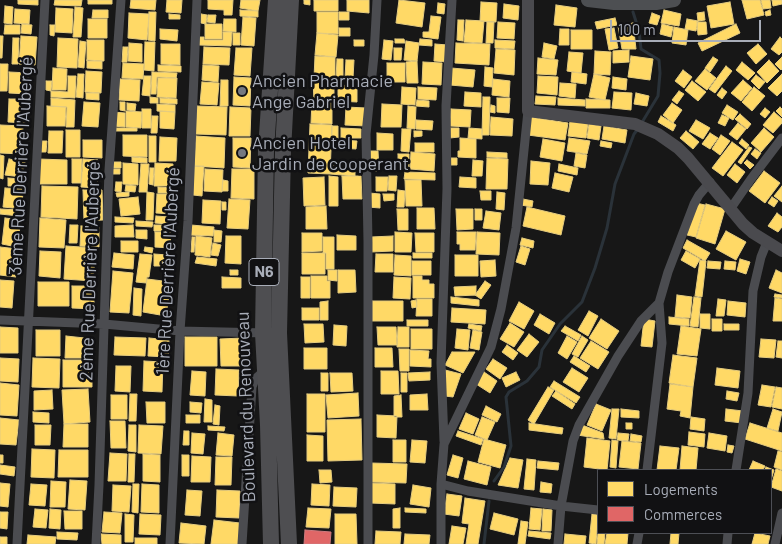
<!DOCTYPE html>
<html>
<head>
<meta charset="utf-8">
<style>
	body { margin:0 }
	#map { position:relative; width:782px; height:544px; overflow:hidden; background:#171717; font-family:Barlow,sans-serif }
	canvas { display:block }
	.legend { position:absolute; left:597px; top:469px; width:175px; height:65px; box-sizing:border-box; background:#111113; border:1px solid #4d4f55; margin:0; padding:6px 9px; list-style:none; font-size:15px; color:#a8adb8 }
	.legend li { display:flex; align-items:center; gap:10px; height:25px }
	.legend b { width:25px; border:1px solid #4d4f55 }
	.scale { position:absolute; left:610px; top:20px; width:151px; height:22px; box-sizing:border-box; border:2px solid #a8adb8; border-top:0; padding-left:6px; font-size:15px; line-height:18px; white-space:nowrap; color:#a8adb8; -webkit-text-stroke:4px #111113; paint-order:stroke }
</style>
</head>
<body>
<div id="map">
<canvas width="782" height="544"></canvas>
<ul class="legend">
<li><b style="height:14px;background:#ffd966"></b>Logements</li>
<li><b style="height:14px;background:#e06666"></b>Commerces</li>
</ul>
<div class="scale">100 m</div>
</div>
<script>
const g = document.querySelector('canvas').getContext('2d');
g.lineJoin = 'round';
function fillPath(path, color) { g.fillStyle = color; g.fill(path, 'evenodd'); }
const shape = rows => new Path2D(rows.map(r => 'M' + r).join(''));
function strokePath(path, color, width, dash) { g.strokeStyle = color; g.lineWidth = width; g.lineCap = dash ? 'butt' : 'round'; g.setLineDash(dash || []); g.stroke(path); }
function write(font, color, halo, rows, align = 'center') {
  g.font = font + ' Barlow,sans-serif'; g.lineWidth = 5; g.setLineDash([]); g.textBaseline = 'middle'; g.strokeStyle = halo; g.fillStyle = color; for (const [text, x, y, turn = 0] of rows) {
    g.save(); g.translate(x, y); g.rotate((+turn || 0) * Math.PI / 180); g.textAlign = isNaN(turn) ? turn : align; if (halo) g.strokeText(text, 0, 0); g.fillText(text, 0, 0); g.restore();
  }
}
const homes = shape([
	[18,0,38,0,38,5,18,4,18,0],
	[55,0,82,0,81,6,54,5,55,0],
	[88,0,112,0,112,4,88,4,88,0],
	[131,0,156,0,155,10,130,8,131,0],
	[167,0,182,0,181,13,166,12,167,0],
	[208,0,233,0,232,15,224,15,224,10,208,9,208,0],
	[241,0,260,0,258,11,240,8,241,0],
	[304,0,310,0,310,5,304,4,304,0],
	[314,0,338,0,338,11,314,11,314,0],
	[347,0,369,0,369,13,347,11,347,0],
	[399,0,425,3,422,27,396,23,399,0],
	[742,0,760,0,764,15,747,19,742,0],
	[761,0,770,0,771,8,763,9,761,0],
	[772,0,782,0,782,4,773,6,772,0],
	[481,2,497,3,496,22,480,21,481,2],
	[730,2,734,24,711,28,707,6,730,2],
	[438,3,445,4,444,14,437,13,438,3],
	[504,4,519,6,518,20,503,18,504,4],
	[556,5,577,8,575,27,554,25,556,5],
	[5,6,13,7,12,24,4,23,5,6],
	[75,7,83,8,81,37,73,37,75,7],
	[56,8,73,9,72,33,55,32,56,8],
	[15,9,30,10,29,24,14,23,15,9],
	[93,10,108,10,108,18,92,18,93,10],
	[240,10,258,11,258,17,240,16,240,10],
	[664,10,681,14,679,26,661,23,664,10],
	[770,10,771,15,766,16,765,12,770,10],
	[149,12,156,12,155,41,148,40,149,12],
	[317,12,338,12,338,34,317,33,317,12],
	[339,12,349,12,349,20,339,20,339,12],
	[704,12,705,20,698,21,697,13,704,12],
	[129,13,149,14,147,40,128,38,129,13],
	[652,13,660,16,657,25,649,23,652,13],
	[169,14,180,15,180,19,169,19,169,14],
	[201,14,207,15,206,24,201,23,201,14],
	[208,15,216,15,215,23,207,22,208,15],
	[431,16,441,17,438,39,423,37,423,32,429,32,431,16],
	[243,17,256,18,254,46,241,45,243,17],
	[615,18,617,25,597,29,595,22,615,18],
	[88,19,107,19,107,38,88,38,88,19],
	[224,19,236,19,236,32,223,31,224,19],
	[687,19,698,21,696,31,685,29,687,19],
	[458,20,464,20,463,41,457,40,458,20],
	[466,20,484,21,482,43,464,42,466,20],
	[487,22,494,22,493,43,486,43,487,22],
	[498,22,515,23,514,39,497,38,498,22],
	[697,22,706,22,707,34,698,35,697,22],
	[633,23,636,49,622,49,618,26,633,23],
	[22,24,32,25,31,34,21,33,22,24],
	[205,24,222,24,222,39,205,39,205,24],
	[662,24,673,27,671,37,660,34,662,24],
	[736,24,740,33,702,51,698,43,736,24],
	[5,25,20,25,20,34,4,34,5,25],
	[50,25,55,25,54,36,50,35,50,25],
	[674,27,688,30,686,45,672,43,674,27],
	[339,28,350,28,350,36,339,36,339,28],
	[614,28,618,48,609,50,605,29,614,28],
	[160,29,178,30,177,41,160,39,160,29],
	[560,29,569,29,569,45,559,45,560,29],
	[571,30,592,30,592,49,571,49,571,30],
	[223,32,232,32,231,46,199,45,199,37,204,37,204,40,223,40,223,32],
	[233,33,240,33,240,45,233,45,233,33],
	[317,33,338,35,336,57,315,55,317,33],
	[0,36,3,36,2,58,0,58,0,36],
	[21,36,37,37,35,65,19,64,21,36],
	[780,37,782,39,782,52,779,55,771,49,780,37],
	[13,38,19,38,18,64,12,64,13,38],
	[58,38,78,39,77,68,57,67,58,38],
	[395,39,404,39,405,43,395,43,395,39],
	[420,39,432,40,432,46,419,45,420,39],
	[87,40,104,40,104,61,87,61,87,40],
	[354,40,364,40,364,46,354,46,354,40],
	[384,40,393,41,391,60,382,59,384,40],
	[495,40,515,41,514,49,495,48,495,40],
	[80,41,86,42,84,68,78,67,80,41],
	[406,41,419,43,417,61,404,60,406,41],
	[145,42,155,42,154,71,144,70,145,42],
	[129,43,142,44,142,62,128,61,129,43],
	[456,43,490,44,489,65,455,63,456,43],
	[544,43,557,46,554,59,542,57,544,43],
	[161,44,180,44,180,65,161,64,161,44],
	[435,44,448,45,447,62,434,61,435,44],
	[758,44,767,54,756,64,747,53,758,44],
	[123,47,128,47,127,62,122,62,123,47],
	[204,47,230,48,229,65,203,64,204,47],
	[236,48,252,48,250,76,234,75,236,48],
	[394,48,402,48,401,60,394,60,394,48],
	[496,49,515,50,514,75,494,73,496,49],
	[629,50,629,62,613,63,613,51,629,50],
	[595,51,611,52,610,75,594,74,595,51],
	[569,52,583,53,581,73,567,71,569,52],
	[315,56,335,57,335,79,314,78,315,56],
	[631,56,653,59,650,80,628,77,631,56],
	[713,57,718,60,710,72,705,68,713,57],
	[782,57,782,69,781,70,775,64,782,57],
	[538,58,558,60,556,75,537,74,538,58],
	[337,59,343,59,343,80,336,79,337,59],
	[87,60,102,61,102,69,87,68,87,60],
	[346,60,354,60,353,78,345,78,346,60],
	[769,60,779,71,767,83,757,72,769,60],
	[417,61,418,83,407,83,406,62,417,61],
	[423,62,442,63,441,85,422,84,423,62],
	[742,62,755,73,748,80,736,70,742,62],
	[123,63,144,64,143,79,122,78,123,63],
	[387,63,405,63,405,82,387,82,387,63],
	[0,64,8,64,7,91,0,91,0,64],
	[158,65,181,66,181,72,158,71,158,65],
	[203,65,219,66,218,82,202,80,203,65],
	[726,66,732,71,715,93,709,89,726,66],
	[485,67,493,68,492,87,484,86,485,67],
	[53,68,67,69,66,90,52,90,53,68],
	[451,68,475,70,473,87,450,85,451,68],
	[705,69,716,78,707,90,695,81,705,69],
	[683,70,692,77,684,88,675,81,683,70],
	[86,71,102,72,101,93,85,92,86,71],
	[9,72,29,73,28,94,9,93,9,72],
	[152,72,177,73,176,78,157,77,156,94,151,94,152,72],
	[572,72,587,74,586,84,571,82,572,72],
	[78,74,84,74,83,98,76,97,78,74],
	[594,74,610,78,605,100,589,97,594,74],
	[782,74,782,91,777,96,768,88,782,74],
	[756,75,765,82,759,89,751,81,756,75],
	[68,76,76,76,75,98,51,97,51,91,68,92,68,76],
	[144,76,151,76,150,96,142,95,144,76],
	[538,76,558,77,557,95,537,93,538,76],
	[234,77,251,78,250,106,233,105,234,77],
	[613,77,627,79,626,90,612,88,613,77],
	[158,78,177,78,176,98,157,97,158,78],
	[120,79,140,80,139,101,119,100,120,79],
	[493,79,510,81,509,97,492,95,493,79],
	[221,80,228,80,228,106,220,106,221,80],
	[313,80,334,80,334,101,314,101,313,80],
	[743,80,752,88,741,101,731,93,743,80],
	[46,81,52,81,51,91,46,90,46,81],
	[692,81,706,92,698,101,685,90,692,81],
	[202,82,219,83,217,105,200,104,202,82],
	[560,83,576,84,575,98,559,96,560,83],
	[338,85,357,86,357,102,338,101,338,85],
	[402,87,416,88,415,105,401,104,402,87],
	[418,87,437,88,436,100,418,99,418,87],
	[754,87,765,96,752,111,742,102,754,87],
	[722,88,727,92,722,99,717,95,722,88],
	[679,91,684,94,677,104,672,100,679,91],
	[465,92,481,93,481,107,464,106,465,92],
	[614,92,632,93,631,110,612,108,614,92],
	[86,93,99,93,99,100,86,99,86,93],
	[636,93,649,96,647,106,634,104,636,93],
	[536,96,556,97,555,105,535,104,536,96],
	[150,97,158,98,158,103,150,103,150,97],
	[483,97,490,97,489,135,482,135,483,97],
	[51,98,75,100,74,127,66,127,67,107,51,106,51,98],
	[160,98,177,99,177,104,160,103,160,98],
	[497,98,510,98,509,113,497,112,497,98],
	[558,98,585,100,585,106,558,105,558,98],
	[9,99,26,99,26,123,8,122,9,99],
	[586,99,610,100,610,108,586,108,586,99],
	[417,100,429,101,429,107,416,106,417,100],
	[312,101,332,102,332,124,311,123,312,101],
	[84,102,100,103,98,127,82,126,84,102],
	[120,102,125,102,125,111,120,110,120,102],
	[127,103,136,104,135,111,127,110,127,103],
	[672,103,682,110,673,123,663,115,672,103],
	[157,104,175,105,175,112,157,111,157,104],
	[382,104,402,105,401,127,381,127,382,104],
	[491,105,495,106,495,113,490,112,491,105],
	[727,105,738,112,733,120,722,113,727,105],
	[47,106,66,107,65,126,47,126,47,106],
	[197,106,227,107,226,135,195,134,197,106],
	[408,106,416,107,415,129,407,128,408,106],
	[230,107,251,108,250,136,229,136,230,107],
	[346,107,366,108,366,126,345,125,346,107],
	[780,107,782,109,782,117,776,111,780,107],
	[765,108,770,112,765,118,760,114,765,108],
	[142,109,151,109,151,128,142,128,142,109],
	[451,109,471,110,470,127,450,126,451,109],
	[126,111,142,112,141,128,126,127,126,111],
	[160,111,175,112,174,129,160,128,160,111],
	[113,112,125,113,125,127,113,126,113,112],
	[774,112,782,119,782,123,773,133,763,125,774,112],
	[740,114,751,124,747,129,735,119,740,114],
	[722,115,729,118,725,126,718,123,722,115],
	[152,116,158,116,157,133,151,133,152,116],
	[661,116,676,125,673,131,658,122,661,116],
	[491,117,513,119,512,136,490,135,491,117],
	[530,117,568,123,565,140,528,135,530,117],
	[416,120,433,121,432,130,416,129,416,120],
	[696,120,710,128,703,139,689,131,696,120],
	[570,121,588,123,586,138,568,136,570,121],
	[738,123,746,129,737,140,729,134,738,123],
	[310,124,332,125,330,174,308,173,310,124],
	[589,124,601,126,599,140,587,138,589,124],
	[0,125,23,126,22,154,0,153,0,125],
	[332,126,338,126,338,147,332,147,332,126],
	[604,126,627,130,625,143,602,139,604,126],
	[116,128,137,128,137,131,116,131,116,128],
	[341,128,361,129,361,138,341,138,341,128],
	[450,128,459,128,459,137,450,138,450,128],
	[469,128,482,129,482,139,468,138,469,128],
	[764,128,774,137,761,152,751,143,764,128],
	[402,129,411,129,409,152,401,151,402,129],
	[66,130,80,130,80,157,66,157,66,130],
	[49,131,63,131,62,153,48,153,49,131],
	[414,131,422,131,422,136,414,137,414,131],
	[686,131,699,142,693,149,680,138,686,131],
	[377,133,393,134,393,150,377,150,377,133],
	[710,133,718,138,710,149,702,144,710,133],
	[123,135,147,135,147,157,123,156,123,135],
	[721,135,730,141,720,155,712,149,721,135],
	[149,136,156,136,156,162,149,162,149,136],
	[196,136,225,138,224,168,194,166,196,136],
	[160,137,177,138,176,161,159,161,160,137],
	[233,138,251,138,250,168,233,167,233,138],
	[460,138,476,139,476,158,458,157,458,151,460,151,460,138],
	[569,138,590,141,587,154,567,151,569,138],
	[543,139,565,143,562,161,540,157,543,139],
	[742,139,749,145,746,149,739,143,742,139],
	[83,140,102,140,102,158,83,157,83,140],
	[340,140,357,141,356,149,340,148,340,140],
	[41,141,47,141,46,152,41,152,41,141],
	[601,141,612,143,611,148,600,146,601,141],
	[732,142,743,150,723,176,712,168,732,142],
	[415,143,434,143,434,152,415,152,415,143],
	[749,147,752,148,741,164,738,162,749,147],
	[755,149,761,153,757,159,751,154,755,149],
	[367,151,378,151,379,171,367,171,367,151],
	[411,152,435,154,434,171,410,169,411,152],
	[487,152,507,153,507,158,487,157,487,152],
	[576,153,587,155,585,168,574,166,576,153],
	[398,154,409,154,409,167,398,167,398,154],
	[0,155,4,156,3,179,0,178,0,155],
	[132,157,147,158,147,163,132,162,132,157],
	[448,158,457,158,457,165,448,165,448,158],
	[487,158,508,159,507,189,486,189,487,158],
	[9,159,25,162,22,177,5,175,9,159],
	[39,159,67,160,67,184,39,184,39,159],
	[72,159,82,159,81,183,72,183,72,159],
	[83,159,98,160,97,188,81,187,83,159],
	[473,160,483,161,482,176,472,176,473,160],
	[747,160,754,165,750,169,744,163,747,160],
	[531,161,550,163,548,185,530,184,531,161],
	[110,162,121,162,121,168,110,168,110,162],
	[123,163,138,164,138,185,123,184,123,163],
	[155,163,173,164,172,186,154,186,155,163],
	[141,164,149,164,147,192,139,192,141,164],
	[559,164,578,168,577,175,558,171,559,164],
	[735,164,745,172,737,183,727,175,735,164],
	[331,165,355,167,355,176,330,174,331,165],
	[194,166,204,166,202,196,193,195,194,166],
	[150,168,154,168,153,185,149,184,150,168],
	[110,169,120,169,120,174,110,174,110,169],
	[205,169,223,170,222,192,204,191,205,169],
	[232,169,254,169,254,199,231,198,232,169],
	[764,171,780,183,765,203,749,191,764,171],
	[405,172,435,173,435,180,404,179,405,172],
	[555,173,573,177,569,192,552,188,555,173],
	[329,176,338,177,338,206,329,206,329,176],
	[342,176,361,176,362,199,343,199,342,176],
	[389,176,397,176,396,191,388,190,389,176],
	[324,177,325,205,304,206,303,178,324,177],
	[376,177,388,177,387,191,376,191,376,177],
	[460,177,476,178,476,188,459,187,460,177],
	[8,178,21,179,21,186,8,186,8,178],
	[223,180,228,181,228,191,222,191,223,180],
	[405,180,421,180,422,206,406,206,405,180],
	[116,182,122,182,121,192,115,191,116,182],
	[126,185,136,186,135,192,125,191,126,185],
	[42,186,78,187,77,219,41,217,42,186],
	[782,186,782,202,774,196,782,186],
	[158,187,173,188,173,193,158,193,158,187],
	[5,188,23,189,22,209,3,207,5,188],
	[83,190,102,190,103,220,84,221,83,190],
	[398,190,405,191,404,207,397,207,398,190],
	[480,191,491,191,491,200,481,200,480,191],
	[129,192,129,196,117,197,116,193,129,192],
	[147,192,154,193,153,220,146,220,147,192],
	[497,192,505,193,504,210,496,209,497,192],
	[369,193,380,194,380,208,368,207,369,193],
	[157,194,173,194,172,214,156,213,157,194],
	[383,194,394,194,394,200,384,201,383,194],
	[138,197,140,214,121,216,119,199,138,197],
	[772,197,778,201,774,207,768,203,772,197],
	[229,199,250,200,248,229,227,228,229,199],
	[523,199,533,201,532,207,521,205,523,199],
	[203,200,221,201,220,224,202,223,203,200],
	[222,202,226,202,226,210,222,210,222,202],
	[696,203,705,205,696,237,687,235,696,203],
	[706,204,725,209,715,244,696,238,706,204],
	[326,206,327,229,306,229,306,207,326,206],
	[527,207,565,216,561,235,523,226,527,207],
	[417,208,434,208,435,229,417,229,417,208],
	[0,209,20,210,19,216,0,214,0,209],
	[397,209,408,209,408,230,398,230,397,209],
	[456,209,473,209,473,229,457,230,456,209],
	[475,209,482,209,482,220,475,220,475,209],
	[486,211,501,213,499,230,483,228,486,211],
	[777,213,782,217,782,227,778,232,768,226,777,213],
	[156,216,169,217,168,224,155,223,156,216],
	[115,217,134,218,133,223,115,222,115,217],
	[5,218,21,220,17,247,2,244,5,218],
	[40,218,66,220,64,248,39,247,40,218],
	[136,221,153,222,152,227,136,226,136,221],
	[70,225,78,225,77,243,69,243,70,225],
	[133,225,134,237,115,237,115,226,133,225],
	[154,225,162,225,162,231,154,231,154,225],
	[163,225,171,225,171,232,163,232,163,225],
	[191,225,214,227,213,236,190,235,191,225],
	[81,226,99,226,99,247,80,246,81,226],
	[136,230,147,230,147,239,136,238,136,230],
	[214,230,222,231,221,242,214,242,214,230],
	[726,231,746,242,736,260,716,249,726,231],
	[155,232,171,232,170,248,155,247,155,232],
	[395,232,412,233,411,252,395,252,395,232],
	[457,232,476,232,475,250,460,250,460,244,457,244,457,232],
	[477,232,500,233,499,255,476,254,477,232],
	[302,233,322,233,322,251,302,252,302,233],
	[415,233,434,233,434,252,416,252,415,233],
	[337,235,356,236,356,250,337,250,337,235],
	[196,236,212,238,210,257,195,255,196,236],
	[226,236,241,236,241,264,225,263,226,236],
	[393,236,393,251,371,252,371,237,393,236],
	[192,237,195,237,194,252,191,252,192,237],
	[323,237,334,237,334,269,326,269,326,253,323,253,323,237],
	[522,238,534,241,533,248,520,245,522,238],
	[687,240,710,253,705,261,683,248,687,240],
	[121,241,138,241,138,252,121,252,121,241],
	[213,243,221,245,218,256,211,255,213,243],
	[66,246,96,248,93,281,64,279,66,246],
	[521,246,530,249,525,265,516,262,521,246],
	[0,247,18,249,16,277,0,275,0,247],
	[145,247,153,248,152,253,144,251,145,247],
	[40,251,61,252,60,278,39,276,40,251],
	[686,251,700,259,695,268,681,260,686,251],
	[114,253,134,255,133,269,112,267,114,253],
	[302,253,325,253,325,274,302,274,302,253],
	[413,253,432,253,432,258,413,258,413,253],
	[140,254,152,255,149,277,147,277,146,283,136,282,140,254],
	[154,254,168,255,168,266,154,266,154,254],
	[376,254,393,254,393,272,375,272,376,254],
	[395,255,411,256,411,276,394,275,395,255],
	[455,255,478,255,478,276,455,276,455,255],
	[197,257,217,259,216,266,195,263,197,257],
	[740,259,750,262,746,274,737,271,740,259],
	[495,260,496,276,481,277,480,261,495,260],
	[700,260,706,261,702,297,695,296,700,260],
	[412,261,431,261,431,275,412,275,412,261],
	[708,261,721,262,720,269,707,268,708,261],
	[725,261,736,262,735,270,724,269,725,261],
	[230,270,238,270,238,275,230,275,230,270],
	[328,270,337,270,337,281,328,280,328,270],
	[338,270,355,270,356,292,338,293,338,270],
	[776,270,782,273,782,293,769,288,776,270],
	[113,271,133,273,129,313,110,312,113,271],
	[311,276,327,276,327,281,330,281,330,298,311,298,311,276],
	[413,276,422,276,422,280,429,280,429,284,434,284,434,298,413,298,413,276],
	[222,277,241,278,241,288,222,288,222,277],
	[301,277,310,277,310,298,301,298,301,277],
	[394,277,411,278,410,299,393,298,394,277],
	[147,279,171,282,166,316,143,312,147,279],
	[0,280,14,281,12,308,0,307,0,280],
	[485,281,491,285,481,299,475,295,485,281],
	[38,282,69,282,69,306,38,306,38,282],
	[72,286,94,286,94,309,72,308,72,286],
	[476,286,476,295,455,296,454,287,476,286],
	[134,288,142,289,141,316,133,315,134,288],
	[775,294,782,295,782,298,774,297,775,294],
	[677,295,692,297,690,318,675,317,677,295],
	[451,297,479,300,479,306,451,303,451,297],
	[694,297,701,298,698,327,690,326,694,297],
	[775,298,782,299,782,321,773,321,775,298],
	[417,299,432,299,432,316,416,316,417,299],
	[718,299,726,300,724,316,716,316,718,299],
	[416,300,417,307,412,308,411,301,416,300],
	[328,301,328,320,320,320,320,302,328,301],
	[372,301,403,301,403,321,372,321,372,301],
	[728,301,746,303,745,317,727,315,728,301],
	[519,302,534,311,524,329,509,321,519,302],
	[302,308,319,308,319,320,302,320,302,308],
	[452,308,486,310,485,324,451,322,452,308],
	[589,311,598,316,588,336,578,330,589,311],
	[540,314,555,323,549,334,534,325,540,314],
	[700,314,710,314,710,329,700,328,700,314],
	[669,317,689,319,689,326,669,324,669,317],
	[601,319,619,331,607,349,589,338,601,319],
	[644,319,655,321,652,347,641,346,644,319],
	[712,319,722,319,722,331,712,331,712,319],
	[407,320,428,320,428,326,407,326,407,320],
	[510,323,524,332,514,347,500,339,510,323],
	[304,324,323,324,324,342,305,343,304,324],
	[469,324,482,326,481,331,468,328,469,324],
	[724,324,739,324,739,330,724,330,724,324],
	[334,325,347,326,346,346,333,345,334,325],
	[565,326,581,335,578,341,561,331,565,326],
	[681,326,701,329,697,356,677,354,681,326],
	[0,327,18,328,18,353,0,353,0,327],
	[377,327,396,327,397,345,378,345,377,327],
	[398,327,409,327,409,347,397,347,398,327],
	[411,329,432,329,432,349,411,349,411,329],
	[457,329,470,330,468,350,455,348,457,329],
	[36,330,60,330,60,356,36,356,36,330],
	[473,330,482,332,479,350,470,348,473,330],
	[529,334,539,342,527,357,517,350,529,334],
	[66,336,94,339,92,358,65,358,66,336],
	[567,336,577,342,567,359,558,353,567,336],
	[582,336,588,340,578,357,572,354,582,336],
	[115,337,146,338,145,356,114,355,115,337],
	[185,337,217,337,217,366,185,366,185,337],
	[149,338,169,340,168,357,148,356,149,338],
	[243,338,244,366,221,366,220,339,243,338],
	[761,339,776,340,774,358,759,357,761,339],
	[591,341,609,352,598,369,580,358,591,341],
	[778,341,782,341,782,358,776,357,778,341],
	[507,345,518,353,513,360,502,352,507,345],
	[304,348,327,348,327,369,304,369,304,348],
	[375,348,392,348,393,367,375,367,375,348],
	[399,349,409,349,409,371,400,371,399,349],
	[410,350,429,351,428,359,431,359,431,367,410,366,410,350],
	[452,352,475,352,463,373,445,365,452,352],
	[673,355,697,358,693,387,669,383,673,355],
	[574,356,590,366,586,372,570,362,574,356],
	[0,358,19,359,18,382,0,381,0,358],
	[33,358,60,359,59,388,32,387,33,358],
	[493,359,507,368,500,379,486,369,493,359],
	[63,360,92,360,92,387,63,387,63,360],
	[144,361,163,362,162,392,143,391,144,361],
	[116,366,131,366,130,392,115,391,116,366],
	[572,368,588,378,579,392,563,382,572,368],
	[717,368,740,371,738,388,715,385,717,368],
	[216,369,239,370,238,396,215,395,216,369],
	[445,370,461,374,453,397,445,396,445,370],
	[192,371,206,372,205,396,190,395,192,371],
	[381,371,398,371,399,394,381,394,381,371],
	[430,372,430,380,409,381,408,373,430,372],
	[484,372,497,381,490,393,476,384,484,372],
	[516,372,520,380,506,387,502,378,516,372],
	[321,373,328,373,328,391,321,391,321,373],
	[330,373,352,373,353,391,331,392,330,373],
	[401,373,407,373,407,392,401,392,401,373],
	[554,381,580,397,576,403,550,387,554,381],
	[0,383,19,385,17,416,0,415,0,383],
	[670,384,693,387,690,418,680,416,681,411,667,409,670,384],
	[762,385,775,387,771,407,758,405,762,385],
	[548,387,554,390,534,424,528,420,548,387],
	[776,387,782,388,782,409,772,407,776,387],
	[88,389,90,422,64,424,62,390,88,389],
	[52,390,53,409,34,410,34,391,52,390],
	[556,391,575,404,572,409,552,396,556,391],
	[727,391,739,393,737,401,726,399,727,391],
	[358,393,359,416,328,418,326,395,358,393],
	[130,394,137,394,136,421,129,421,130,394],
	[307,394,325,394,325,432,307,432,307,394],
	[427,394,428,410,410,410,410,395,427,394],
	[111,395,127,395,127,419,111,419,111,395],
	[401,395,402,417,394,417,394,396,401,395],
	[205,399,212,400,212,422,204,422,205,399],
	[146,402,165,402,165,423,147,423,146,402],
	[190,402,202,403,201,413,190,412,190,402],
	[596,404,611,410,602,431,587,425,596,404],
	[215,405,220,406,219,425,213,424,215,405],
	[486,406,501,414,497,422,482,415,486,406],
	[612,409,619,409,616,439,609,438,612,409],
	[621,409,639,411,639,418,621,417,621,409],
	[726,409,743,411,742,423,725,421,726,409],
	[773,409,782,412,778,431,767,428,773,409],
	[33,412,49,413,49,423,33,422,33,412],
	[466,413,479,419,473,434,459,429,466,413],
	[186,415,200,415,200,423,186,423,186,415],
	[377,415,397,416,396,438,377,437,377,415],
	[482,417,495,422,487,440,475,435,482,417],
	[691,417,705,419,704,431,690,429,691,417],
	[0,418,19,420,16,445,0,444,0,418],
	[361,419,362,460,328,461,327,420,361,419],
	[110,421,125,421,126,448,111,448,110,421],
	[529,423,563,428,562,434,529,430,529,423],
	[626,423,632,423,632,429,626,429,626,423],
	[750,423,782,433,782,451,745,439,750,423],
	[64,424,88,424,88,447,63,447,64,424],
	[35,425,51,425,50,445,35,445,35,425],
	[129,425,136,425,136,452,128,451,129,425],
	[139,425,163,426,161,454,138,453,139,425],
	[582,425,603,433,604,439,577,435,582,425],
	[208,426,225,427,224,431,208,430,208,426],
	[184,431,189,431,189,445,183,445,184,431],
	[458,431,483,439,481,445,456,436,458,431],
	[689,432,705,434,704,447,688,445,689,432],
	[192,433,205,434,203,454,191,453,192,433],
	[218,433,234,435,232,456,216,455,218,433],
	[618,433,629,434,628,441,617,440,618,433],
	[709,433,727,436,725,451,707,448,709,433],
	[631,434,642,436,641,442,630,441,631,434],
	[307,435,323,436,323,461,307,461,307,435],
	[587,438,610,441,607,470,584,467,587,438],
	[484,439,506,445,500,468,478,462,484,439],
	[393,440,406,440,406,462,393,462,393,440],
	[412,440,427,441,425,463,410,462,412,440],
	[612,440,618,441,616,468,610,467,612,440],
	[622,441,641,443,638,469,619,467,622,441],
	[728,445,734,446,732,453,727,452,728,445],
	[660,446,679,448,676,470,657,470,660,446],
	[682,446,698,448,696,470,680,470,682,446],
	[32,449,55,450,54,478,31,477,32,449],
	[59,450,88,450,88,477,58,477,59,450],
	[778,451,782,452,782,470,774,467,778,451],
	[110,453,127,454,126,481,108,481,110,453],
	[129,454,135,454,134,482,128,482,129,454],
	[143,454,160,455,160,482,143,481,143,454],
	[0,455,3,455,3,463,0,463,0,455],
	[182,455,189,455,189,476,182,476,182,455],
	[453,455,463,458,458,478,447,475,453,455],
	[192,456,211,457,210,482,191,482,192,456],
	[216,457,232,457,231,485,215,485,216,457],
	[510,458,523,460,518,488,498,485,510,458],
	[527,459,536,460,534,490,524,489,527,459],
	[468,461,491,467,487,485,464,479,468,461],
	[538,461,559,463,558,470,537,468,538,461],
	[753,461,765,466,763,470,749,470,753,461],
	[371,463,407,464,406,483,371,482,371,463],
	[0,465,15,467,14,476,0,474,0,465],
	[766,467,774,470,771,480,771,470,765,470,766,467],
	[776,469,782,471,782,491,771,487,776,469],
	[319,470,331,470,332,482,320,483,319,470],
	[70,480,87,481,85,510,68,509,70,480],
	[51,481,66,482,65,507,50,507,51,481],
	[541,482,552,484,551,493,540,492,541,482],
	[0,483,10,484,8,507,0,506,0,483],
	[371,483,395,484,395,504,370,503,371,483],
	[31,484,47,485,45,506,29,505,31,484],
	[133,484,139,484,138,513,132,512,133,484],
	[142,484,159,485,159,513,141,512,142,484],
	[312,484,330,485,329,506,311,505,312,484],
	[113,485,131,486,129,512,112,511,113,485],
	[413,485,431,488,429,507,410,504,413,485],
	[334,487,357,488,356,507,333,506,334,487],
	[187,490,202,491,200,516,185,515,187,490],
	[217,490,240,491,239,518,216,517,217,490],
	[447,494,462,496,459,516,444,514,447,494],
	[465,498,485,501,478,544,466,544,469,524,462,523,465,498],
	[308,508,331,509,329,528,306,527,308,508],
	[400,508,400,528,393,528,393,509,400,508],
	[405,508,426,509,426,513,405,512,405,508],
	[531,508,542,509,540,530,529,529,531,508],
	[35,509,48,510,46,528,33,527,35,509],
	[50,509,61,510,60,529,49,528,50,509],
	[543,509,552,510,551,531,542,531,543,509],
	[64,511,82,511,82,529,65,529,64,511],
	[0,512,8,512,7,529,0,528,0,512],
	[104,512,122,513,120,533,102,532,104,512],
	[494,513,518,519,514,535,490,529,494,513],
	[125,514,134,515,133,542,125,542,125,514],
	[140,514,161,515,160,535,139,534,140,514],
	[335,514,356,514,357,544,335,544,335,514],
	[592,514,598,515,596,544,589,543,592,514],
	[214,520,240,523,238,544,211,544,214,520],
	[521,521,528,522,525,544,518,544,521,521],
	[181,523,206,526,204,544,179,543,181,523],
	[452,526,466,528,463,544,449,544,452,526],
	[376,531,401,532,400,544,375,544,376,531],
	[529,531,551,533,550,539,528,536,529,531],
	[57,532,78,533,77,540,57,539,57,532],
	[598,533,605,533,604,544,597,544,598,533],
	[607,533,628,533,627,544,605,544,607,533],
	[671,533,679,533,678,544,670,544,671,533],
	[755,533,770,536,768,544,752,544,755,533],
	[101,534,121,535,121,544,102,544,101,534],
	[405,534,430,535,429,544,404,544,405,534],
	[565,534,586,536,585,544,564,544,565,534],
	[28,535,56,537,55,544,27,544,28,535],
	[0,537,7,537,7,544,0,544,0,537],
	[135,538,157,538,157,544,135,544,135,538]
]);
fillPath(homes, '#ffd966');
strokePath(homes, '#e5cc7f', 1);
const shops = shape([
	[305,530,331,532,330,544,304,544,305,530]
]);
fillPath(shops, '#e06666');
strokePath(shops, '#cf7b7f', 1);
strokePath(shape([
	[633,12,639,31,641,49,659,60,660,73,658,96,641,124],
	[494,481,504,467,511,446,506,397,509,392,527,381,539,367,542,350,560,324,582,302,595,268,607,228,615,184,634,134,638,129],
	[484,544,489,501]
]), '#2a3239', 3);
strokePath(shape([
	[731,208,751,179,782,138],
	[0,320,104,324,180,331,267,333],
	[444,441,441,363,447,189,446,106,452,0],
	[647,470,662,343,659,303,668,272,694,204,699,195,710,182],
	[736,470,748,393,753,291,761,257,767,242],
	[441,484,468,491,561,506,598,510],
	[17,544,45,0],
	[96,544,99,485,109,170,121,0],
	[170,544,180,331,188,221,197,0],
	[242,544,252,387,255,379,264,371],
	[368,544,368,242,366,134,374,55,377,0],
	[441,544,441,484,444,444,491,347,501,309,516,228,528,111],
	[558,544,561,506,573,441,579,425,618,356,641,321,659,303],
	[637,544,639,533],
	[727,544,728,533],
	[775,544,782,513]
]), '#4b4c50', 9);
strokePath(shape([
	[528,0,528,111,635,124,658,134,678,148,688,158,743,224,753,233,782,251]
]), '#4a4a4e', 12);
strokePath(shape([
	[588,0,614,3,656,3,674,0]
]), '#4d4f52', 14);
strokePath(shape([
	[271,544,268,425,263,333,266,150,276,0],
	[289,544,279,333,283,151,291,0]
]), '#4e4e51', 16);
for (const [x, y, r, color] of [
	[242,91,5,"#757880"],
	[242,153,5,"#757880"]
]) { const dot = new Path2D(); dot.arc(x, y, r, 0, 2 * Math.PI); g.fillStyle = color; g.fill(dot); strokePath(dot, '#111113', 2); }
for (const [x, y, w] of [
	[264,272,30]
]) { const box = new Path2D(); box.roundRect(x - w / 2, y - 13.5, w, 27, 4); g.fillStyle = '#111113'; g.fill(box); strokePath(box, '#a8adb8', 1); }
write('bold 16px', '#a8adb8', null, [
	["N6",264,272]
]);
write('18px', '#a8adb8', '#111113', [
	["Ancien Pharmacie",252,81],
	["Ange Gabriel",252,102],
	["Ancien Hotel",252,143],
	["Jardin de cooperant",252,164]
], 'left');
write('18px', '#a8adb8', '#111113', [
	["3ème Rue Derrière l'Aubergé",21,166,-87],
	["2ème Rue Derrière l'Aubergé",90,271,-88],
	["1ère Rue Derrière l'Aubergé",168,271,-87],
	["Boulevard du Renouveau",246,407,-92]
]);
</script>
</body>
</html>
